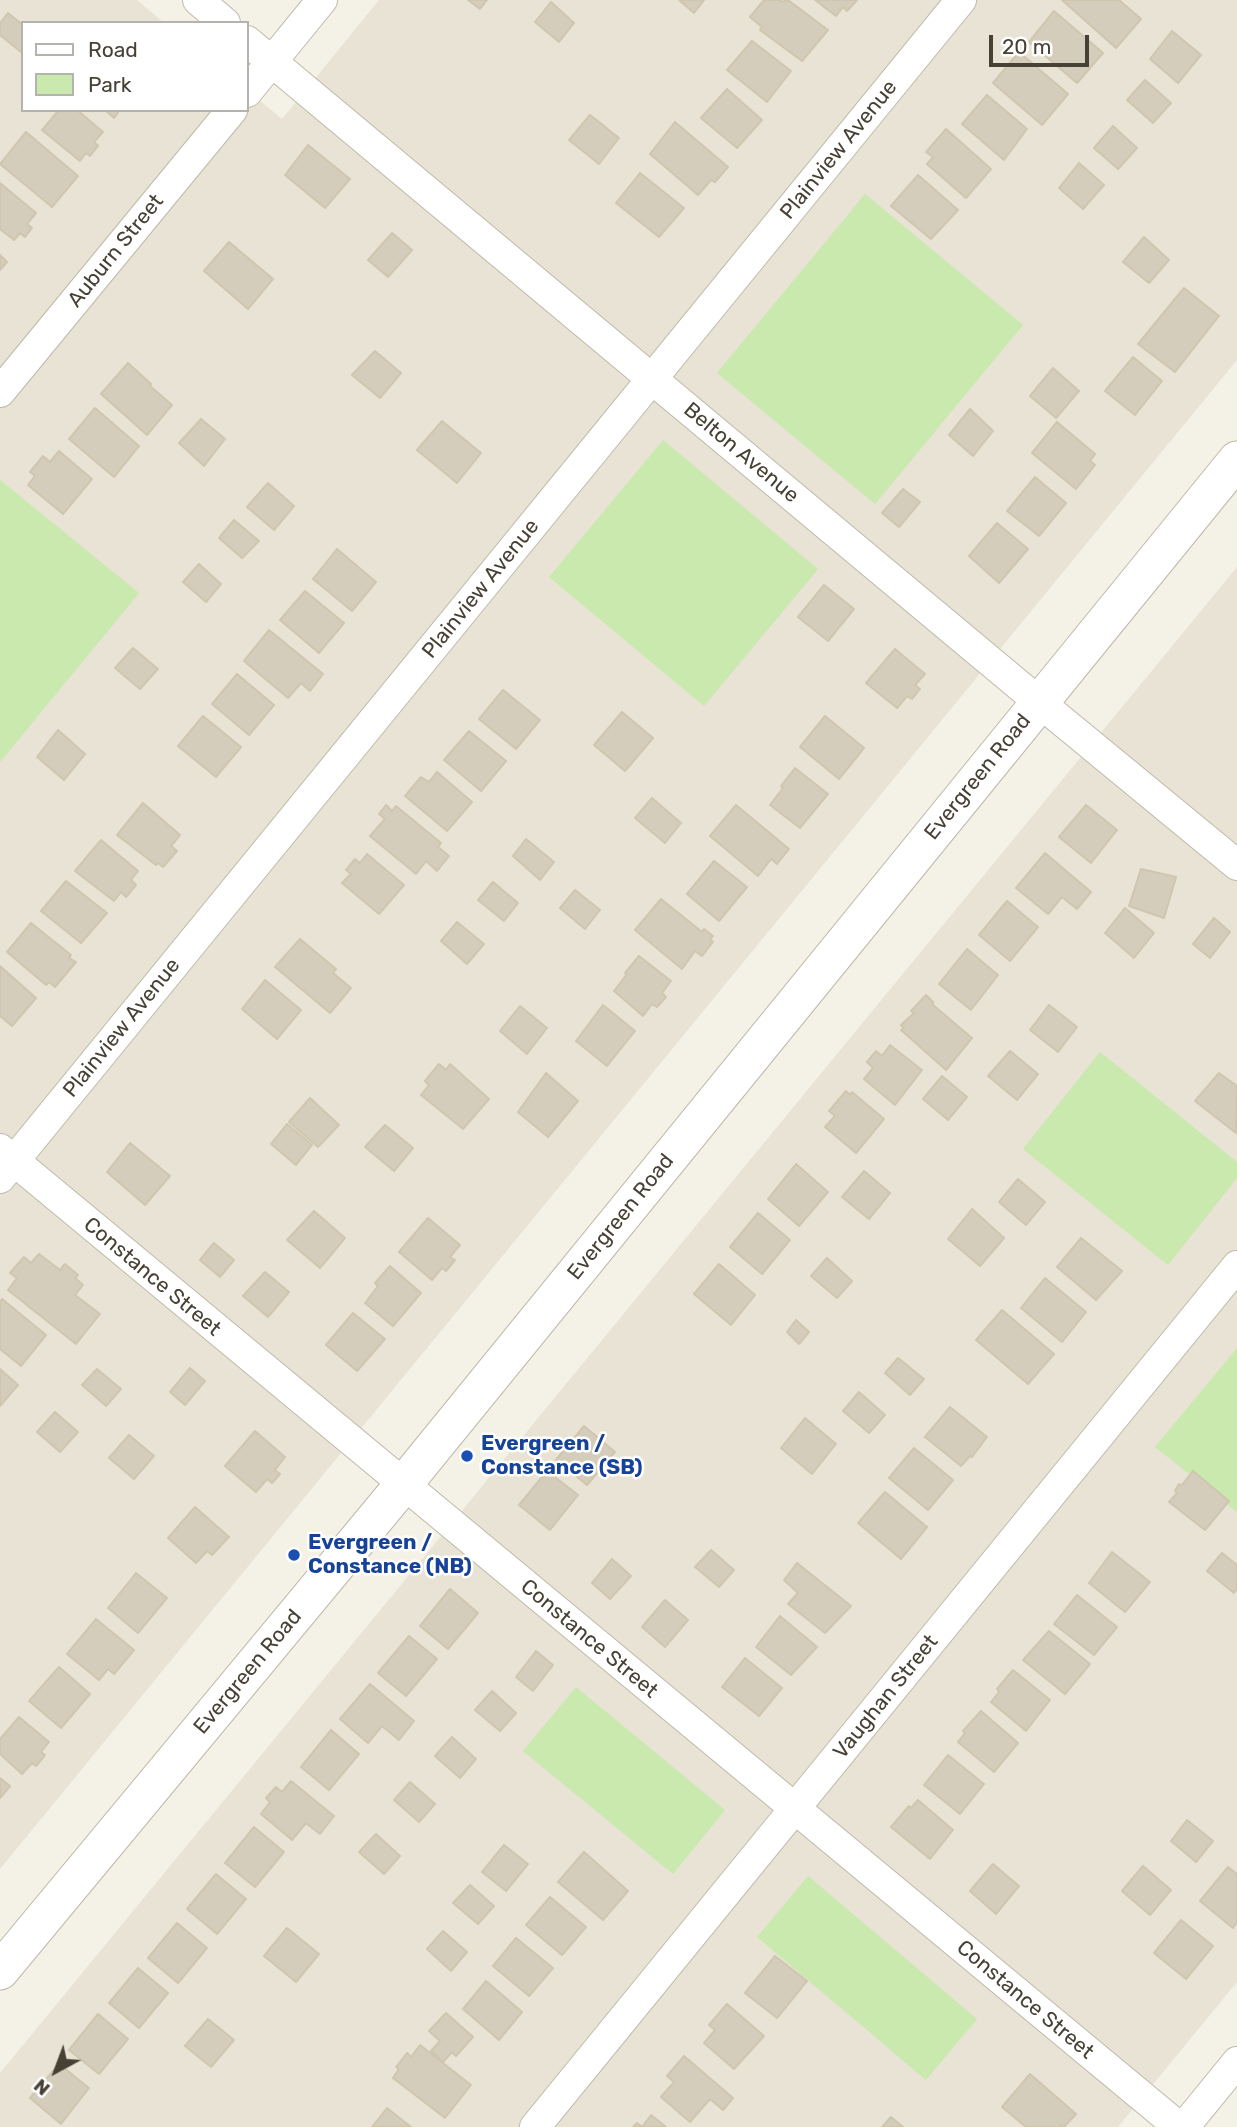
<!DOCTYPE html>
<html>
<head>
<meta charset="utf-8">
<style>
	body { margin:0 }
	#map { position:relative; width:1237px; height:2127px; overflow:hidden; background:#f4f1e6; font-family:Rubik,sans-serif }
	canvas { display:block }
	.legend { position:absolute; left:21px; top:21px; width:228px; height:91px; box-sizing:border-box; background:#fff; border:2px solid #b5b3ae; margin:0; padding:9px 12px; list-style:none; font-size:21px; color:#474135 }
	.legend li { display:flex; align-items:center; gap:14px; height:35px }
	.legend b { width:35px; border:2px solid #b5b3ae }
	.north { position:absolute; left:21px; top:2036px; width:70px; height:70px; -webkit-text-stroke:5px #fff; paint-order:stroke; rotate:221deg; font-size:19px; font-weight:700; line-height:28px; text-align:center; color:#474135 }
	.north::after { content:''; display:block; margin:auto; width:24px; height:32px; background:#474135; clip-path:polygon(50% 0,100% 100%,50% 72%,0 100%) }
	.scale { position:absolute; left:989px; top:35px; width:100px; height:32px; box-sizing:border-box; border:4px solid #474135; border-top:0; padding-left:9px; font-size:21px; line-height:24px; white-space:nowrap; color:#474135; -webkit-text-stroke:5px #fff; paint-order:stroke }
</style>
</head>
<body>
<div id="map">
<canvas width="1237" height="2127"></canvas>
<ul class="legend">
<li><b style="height:9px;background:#fff"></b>Road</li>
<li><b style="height:19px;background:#c9e9ae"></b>Park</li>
</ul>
<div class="north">N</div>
<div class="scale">20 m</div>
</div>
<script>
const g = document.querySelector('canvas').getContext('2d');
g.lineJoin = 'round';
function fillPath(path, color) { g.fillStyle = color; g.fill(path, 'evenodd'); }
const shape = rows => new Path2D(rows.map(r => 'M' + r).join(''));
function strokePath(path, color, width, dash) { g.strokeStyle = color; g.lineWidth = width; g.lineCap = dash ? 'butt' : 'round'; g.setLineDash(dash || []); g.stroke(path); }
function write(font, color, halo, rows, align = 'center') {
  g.font = font + ' Rubik,sans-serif'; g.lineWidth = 5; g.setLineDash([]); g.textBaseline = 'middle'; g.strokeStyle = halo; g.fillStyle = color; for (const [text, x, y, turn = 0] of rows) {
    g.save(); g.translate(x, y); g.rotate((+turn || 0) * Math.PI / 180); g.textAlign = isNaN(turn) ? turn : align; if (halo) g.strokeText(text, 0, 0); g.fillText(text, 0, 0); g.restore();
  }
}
fillPath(shape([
	[0,0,137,0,164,23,23,23,23,110,247,110,247,90,282,119,379,0,1237,0,1237,360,0,1869],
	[1237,567,1237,1982,1118,2127,0,2127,0,2073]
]), '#e8e3d4');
fillPath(shape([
	[865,194,1023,325,875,504,717,373],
	[663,440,818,569,704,706,549,577],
	[0,480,139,593,0,762],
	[1100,1052,1237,1162,1237,1178,1168,1265,1023,1149],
	[1237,1348,1237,1512,1155,1447],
	[576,1687,725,1810,673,1874,523,1751],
	[808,1876,977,2019,926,2080,757,1937]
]), '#c9e9ae');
const building = shape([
	[468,0,487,0,480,9,468,0],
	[679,0,704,0,694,13,679,0],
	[764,0,780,0,782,2,788,0,828,30,802,61,760,30,762,27,750,17,764,0],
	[815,0,857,0,847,11,843,7,836,16,815,0],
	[1062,0,1119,0,1141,19,1116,48,1062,0],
	[551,2,574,23,559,42,535,22,551,2],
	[1054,11,1103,53,1077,83,1029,42,1054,11],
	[8,13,23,25,23,49,21,52,0,35,0,23,8,13],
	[1172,31,1201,55,1178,83,1150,59,1172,31],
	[752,41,791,71,767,102,727,70,752,41],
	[1019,52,1068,94,1042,125,993,83,1019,52],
	[1145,80,1171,103,1153,123,1127,100,1145,80],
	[727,89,762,120,737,148,701,118,727,89],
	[987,95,1027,129,1004,160,962,124,987,95],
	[59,110,77,110,103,132,94,142,98,146,90,156,86,153,80,161,42,130,59,110],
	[105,110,120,110,114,118,105,110],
	[590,115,619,138,599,164,569,140,590,115],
	[675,122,728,167,715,182,711,180,698,195,650,154,675,122],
	[1113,126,1137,148,1118,169,1094,148,1113,126],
	[946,129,991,169,966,198,927,164,933,157,926,152,946,129],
	[26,132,78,176,52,207,0,164,26,132],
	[308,145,350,179,325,208,285,175,308,145],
	[1079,163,1104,185,1083,209,1059,188,1079,163],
	[640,173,684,208,659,237,616,203,640,173],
	[918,175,958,210,931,239,891,206,918,175],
	[0,183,36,213,27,224,32,228,25,237,20,233,14,240,0,229,0,183],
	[392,233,412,250,388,277,368,260,392,233],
	[1144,237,1169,260,1149,283,1123,262,1144,237],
	[229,242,273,279,248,309,204,271,229,242],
	[0,255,7,262,0,270,0,255],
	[1184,288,1219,316,1175,372,1138,344,1184,288],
	[375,351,401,373,380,398,352,375,375,351],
	[1133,357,1162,381,1135,415,1105,391,1133,357],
	[128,363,151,384,150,386,172,405,147,435,101,394,128,363],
	[1053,368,1079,391,1056,418,1030,396,1053,368],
	[95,408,139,446,114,477,69,439,95,408],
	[970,409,993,431,973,456,949,435,970,409],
	[201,419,225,439,204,466,179,443,201,419],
	[442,421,481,453,457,483,417,450,442,421],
	[1057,422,1095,454,1090,461,1095,465,1076,489,1032,453,1057,422],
	[59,451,92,479,63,514,28,485,35,476,30,472,43,456,50,462,59,451],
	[1035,477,1066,503,1039,536,1007,511,1035,477],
	[268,483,294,506,274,530,247,507,268,483],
	[903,489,920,502,899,527,882,513,903,489],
	[234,520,259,541,242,558,219,538,234,520],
	[997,523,1028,549,999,583,969,556,997,523],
	[337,549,376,582,352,611,313,579,337,549],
	[199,564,221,584,206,602,183,582,199,564],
	[824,585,854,609,828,641,798,617,824,585],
	[305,591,344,623,319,653,280,620,305,591],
	[269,630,323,674,310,691,301,683,288,698,244,661,269,630],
	[133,648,158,669,140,689,115,668,133,648],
	[895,649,925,674,915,685,920,689,912,699,907,696,897,708,866,683,895,649],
	[237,674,274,705,249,735,212,704,237,674],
	[503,690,540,720,516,749,479,719,503,690],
	[622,712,653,738,625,771,594,745,622,712],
	[203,716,241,747,216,777,178,746,203,716],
	[825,716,864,748,839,779,800,747,825,716],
	[58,730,85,754,64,780,37,757,58,730],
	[469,731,506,761,481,791,444,760,469,731],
	[795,768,828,794,800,828,770,805,783,788,781,786,795,768],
	[437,772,472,802,447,831,405,796,421,777,429,782,437,772],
	[652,798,681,823,665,843,635,818,652,798],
	[143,803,180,835,171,846,177,851,163,867,158,863,156,865,117,835,143,803],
	[386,805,392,811,396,806,441,843,438,847,449,856,437,871,426,861,416,874,370,836,385,819,379,814,386,805],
	[736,805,789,849,777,864,771,859,758,876,710,836,736,805],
	[1086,805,1117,830,1091,863,1059,837,1086,805],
	[526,839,554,862,540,880,513,856,526,839],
	[101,840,138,871,131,880,136,885,126,897,121,892,114,901,75,871,101,840],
	[1045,853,1091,892,1077,909,1062,897,1048,914,1016,888,1045,853],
	[367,854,404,885,379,914,342,883,351,874,346,870,355,859,360,863,367,854],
	[714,861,747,887,719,921,687,894,714,861],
	[1141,869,1176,877,1164,918,1129,906,1141,869],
	[66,881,107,913,81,943,41,911,66,881],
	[493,882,518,903,504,921,478,900,493,882],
	[575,890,600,910,585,929,560,908,575,890],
	[661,899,702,932,704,929,713,936,710,939,713,942,702,956,695,951,682,969,635,930,661,899],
	[1007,901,1038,927,1010,961,979,935,1007,901],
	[1125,908,1154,933,1134,958,1105,933,1125,908],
	[1214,918,1230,932,1210,958,1193,944,1214,918],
	[457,922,484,944,467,964,441,941,457,922],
	[31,923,71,955,69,958,76,962,55,987,49,982,46,985,7,952,31,923],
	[300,939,336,969,333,973,351,988,330,1013,275,967,300,939],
	[967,949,998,975,971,1010,939,984,967,949],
	[639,956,671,981,662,993,666,997,657,1007,652,1004,643,1016,614,991,627,974,625,973,639,956],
	[0,966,36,998,12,1026,0,1016,0,966],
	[265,980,301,1010,277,1039,242,1009,265,980],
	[926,995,933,1002,933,1005,972,1038,946,1070,901,1030,904,1028,901,1025,914,1013,911,1011,926,995],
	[603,1005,635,1031,607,1066,576,1041,603,1005],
	[1049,1005,1077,1027,1058,1052,1030,1030,1049,1005],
	[520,1006,547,1028,527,1054,500,1031,520,1006],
	[890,1045,922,1070,895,1105,864,1079,873,1068,867,1062,876,1051,882,1056,890,1045],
	[1010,1051,1038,1074,1017,1100,988,1076,1010,1051],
	[439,1064,446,1070,450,1064,489,1099,463,1129,421,1095,429,1085,425,1081,439,1064],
	[546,1073,578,1101,548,1137,518,1112,546,1073],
	[1219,1073,1237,1086,1236,1133,1195,1101,1219,1073],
	[942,1076,967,1097,948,1120,923,1099,942,1076],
	[846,1091,850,1095,852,1092,884,1119,856,1153,825,1127,835,1116,829,1111,846,1091],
	[310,1098,339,1125,318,1147,289,1122,310,1098],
	[287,1124,312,1145,296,1165,271,1144,287,1124],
	[385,1125,413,1148,394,1171,365,1147,385,1125],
	[130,1143,170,1176,145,1205,107,1172,130,1143],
	[796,1164,828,1192,799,1226,768,1199,796,1164],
	[864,1171,890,1193,869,1219,842,1197,864,1171],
	[1018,1179,1045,1202,1026,1225,999,1202,1018,1179],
	[972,1209,1004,1238,980,1266,948,1239,972,1209],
	[314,1211,345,1238,320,1268,287,1240,314,1211],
	[758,1213,790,1240,762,1274,730,1247,758,1213],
	[428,1218,460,1245,450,1257,455,1260,446,1271,442,1268,432,1280,399,1252,428,1218],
	[1081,1238,1122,1271,1096,1300,1057,1267,1081,1238],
	[214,1243,234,1260,220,1277,200,1260,214,1243],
	[39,1254,60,1270,65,1264,78,1275,75,1278,83,1285,75,1295,100,1314,76,1344,8,1290,17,1278,10,1273,24,1257,31,1263,39,1254],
	[827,1258,852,1281,837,1298,811,1276,827,1258],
	[719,1264,755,1295,731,1325,694,1294,719,1264],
	[390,1266,421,1293,393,1326,365,1303,378,1286,375,1283,390,1266],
	[265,1272,289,1292,268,1317,243,1296,265,1272],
	[1045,1278,1086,1312,1062,1342,1021,1308,1045,1278],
	[2,1299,46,1335,21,1366,0,1349,0,1302,2,1299],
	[1002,1310,1054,1354,1028,1384,976,1340,1002,1310],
	[353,1313,385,1339,357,1371,326,1345,353,1313],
	[796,1320,809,1332,799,1344,787,1332,796,1320],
	[898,1358,924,1379,910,1395,885,1373,898,1358],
	[190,1368,205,1381,185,1405,170,1392,190,1368],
	[0,1369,18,1385,0,1406,0,1369],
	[97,1369,121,1389,106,1406,82,1385,97,1369],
	[859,1392,885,1415,869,1433,843,1411,859,1392],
	[950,1407,987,1437,972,1457,970,1456,961,1466,925,1437,950,1407],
	[55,1412,78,1432,60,1452,37,1432,55,1412],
	[805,1418,836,1444,812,1474,781,1448,805,1418],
	[584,1426,615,1452,587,1485,556,1460,584,1426],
	[255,1431,285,1457,275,1470,280,1474,272,1483,267,1479,256,1492,225,1466,255,1431],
	[129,1435,154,1456,134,1479,109,1458,129,1435],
	[914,1448,953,1480,928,1510,889,1478,914,1448],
	[547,1471,578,1495,550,1530,519,1505,547,1471],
	[1193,1471,1229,1501,1205,1530,1169,1502,1177,1493,1175,1491,1179,1484,1181,1486,1193,1471],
	[885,1492,927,1527,901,1559,858,1523,885,1492],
	[195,1507,229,1537,212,1555,207,1551,196,1563,168,1538,195,1507],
	[711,1550,734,1570,719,1587,695,1567,711,1550],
	[1112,1552,1150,1582,1125,1612,1089,1583,1112,1552],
	[1222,1553,1237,1565,1237,1589,1234,1593,1207,1571,1222,1553],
	[612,1559,631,1576,610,1599,592,1583,612,1559],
	[797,1563,851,1606,825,1633,788,1604,798,1593,784,1580,797,1563],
	[136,1573,167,1598,138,1633,108,1608,136,1573],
	[450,1589,478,1613,448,1649,420,1626,450,1589],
	[1077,1595,1117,1627,1094,1655,1054,1624,1077,1595],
	[665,1600,688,1620,665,1647,642,1627,665,1600],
	[780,1616,817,1647,791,1675,756,1647,780,1616],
	[96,1619,134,1650,114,1674,108,1669,99,1680,67,1654,96,1619],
	[1049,1631,1090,1664,1065,1694,1023,1660,1049,1631],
	[409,1636,437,1659,406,1696,378,1673,409,1636],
	[536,1651,553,1665,533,1691,516,1677,536,1651],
	[745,1658,782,1688,759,1716,722,1687,745,1658],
	[59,1667,90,1694,61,1728,29,1701,59,1667],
	[1013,1670,1050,1700,1026,1731,991,1702,999,1692,997,1689,1013,1670],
	[370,1684,414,1721,399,1740,382,1726,368,1743,340,1719,370,1684],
	[492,1691,516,1713,500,1731,475,1710,492,1691],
	[981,1711,1018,1743,994,1772,958,1742,965,1733,963,1731,981,1711],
	[19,1717,49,1742,41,1752,45,1755,36,1766,32,1763,22,1774,0,1754,0,1739,19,1717],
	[331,1730,359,1754,329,1790,301,1767,331,1730],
	[452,1737,476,1759,460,1778,435,1756,452,1737],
	[948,1755,984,1784,960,1814,924,1785,948,1755],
	[0,1778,10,1786,0,1798,0,1778],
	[291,1781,334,1816,320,1834,306,1823,292,1840,261,1814,270,1802,266,1798,276,1787,282,1792,291,1781],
	[410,1782,435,1804,419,1822,394,1800,410,1782],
	[918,1800,953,1830,930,1859,891,1827,909,1806,911,1808,918,1800],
	[1187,1820,1213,1841,1196,1862,1171,1841,1187,1820],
	[254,1827,284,1852,255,1887,225,1863,254,1827],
	[376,1834,400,1856,384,1874,359,1852,376,1834],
	[504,1845,528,1864,506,1891,482,1872,504,1845],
	[584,1852,628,1891,603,1920,558,1882,584,1852],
	[993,1864,1019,1886,996,1914,970,1891,993,1864],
	[1143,1866,1171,1890,1150,1915,1122,1891,1143,1866],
	[1228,1867,1237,1874,1237,1922,1233,1928,1200,1901,1228,1867],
	[216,1874,246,1899,217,1934,187,1909,216,1874],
	[470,1885,494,1906,478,1924,453,1903,470,1885],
	[550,1897,586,1927,562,1955,526,1925,550,1897],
	[1181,1920,1213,1946,1186,1979,1154,1953,1181,1920],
	[177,1923,207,1948,178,1983,148,1958,177,1923],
	[287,1928,319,1954,296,1982,264,1956,287,1928],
	[443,1931,467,1952,451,1971,427,1949,443,1931],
	[516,1938,553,1968,529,1996,493,1966,516,1938],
	[775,1956,807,1981,777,2018,745,1993,775,1956],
	[138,1968,168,1993,139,2028,109,2003,138,1968],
	[486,1981,522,2012,499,2040,463,2009,486,1981],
	[727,2004,764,2036,734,2069,704,2043,715,2030,709,2025,727,2004],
	[446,2013,473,2037,456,2056,452,2052,443,2062,431,2051,440,2041,429,2031,446,2013],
	[98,2014,128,2039,99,2074,69,2050,98,2014],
	[208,2019,234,2040,211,2067,185,2046,208,2019],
	[420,2045,471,2085,445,2118,393,2078,399,2069,396,2067,407,2053,411,2057,420,2045],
	[684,2056,733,2098,723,2110,710,2099,690,2122,661,2097,674,2082,667,2076,684,2056],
	[59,2064,89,2088,61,2124,30,2098,59,2064],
	[1030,2074,1076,2114,1064,2127,1060,2125,1059,2127,1026,2127,1002,2107,1030,2074],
	[387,2108,411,2127,372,2127,387,2108],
	[651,2115,666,2127,633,2127,637,2123,642,2127,651,2115],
	[891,2117,903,2127,882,2127,891,2117]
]);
fillPath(building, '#d5cdbc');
strokePath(building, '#d0c6af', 2);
const minor = shape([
	[198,0,225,23],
	[247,41,1039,702,1237,865],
	[247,92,322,0],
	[0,392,232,110],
	[0,1149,1179,2127],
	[0,1178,961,0],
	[535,2127,1237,1266],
	[1184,2127,1237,2062]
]);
const tertiary = shape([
	[0,1971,403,1485,1237,460]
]);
strokePath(minor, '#bfb9a9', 32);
strokePath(tertiary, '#bfb9a9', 39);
strokePath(minor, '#fff', 30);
strokePath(tertiary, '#fff', 37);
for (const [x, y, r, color] of [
	[467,1456,7,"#1a4fb4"],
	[294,1555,7,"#1a4fb4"]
]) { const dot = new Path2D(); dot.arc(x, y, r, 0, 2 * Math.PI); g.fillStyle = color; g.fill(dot); strokePath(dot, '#fff', 2.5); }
write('21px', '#474135', '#fff', [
	["Plainview Avenue",839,150,-51],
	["Auburn Street",116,251,-51],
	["Belton Avenue",741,453,40],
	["Plainview Avenue",481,589,-51],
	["Evergreen Road",978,777,-51],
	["Plainview Avenue",122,1028,-51],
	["Evergreen Road",621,1217,-51],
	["Constance Street",152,1277,40],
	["Constance Street",589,1639,40],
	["Evergreen Road",248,1672,-50],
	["Vaughan Street",886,1697,-51],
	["Constance Street",1025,2000,40]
]);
write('bold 21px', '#164399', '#fff', [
	["Evergreen /",481,1444],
	["Constance (SB)",481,1468],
	["Evergreen /",308,1543],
	["Constance (NB)",308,1567]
], 'left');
</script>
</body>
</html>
